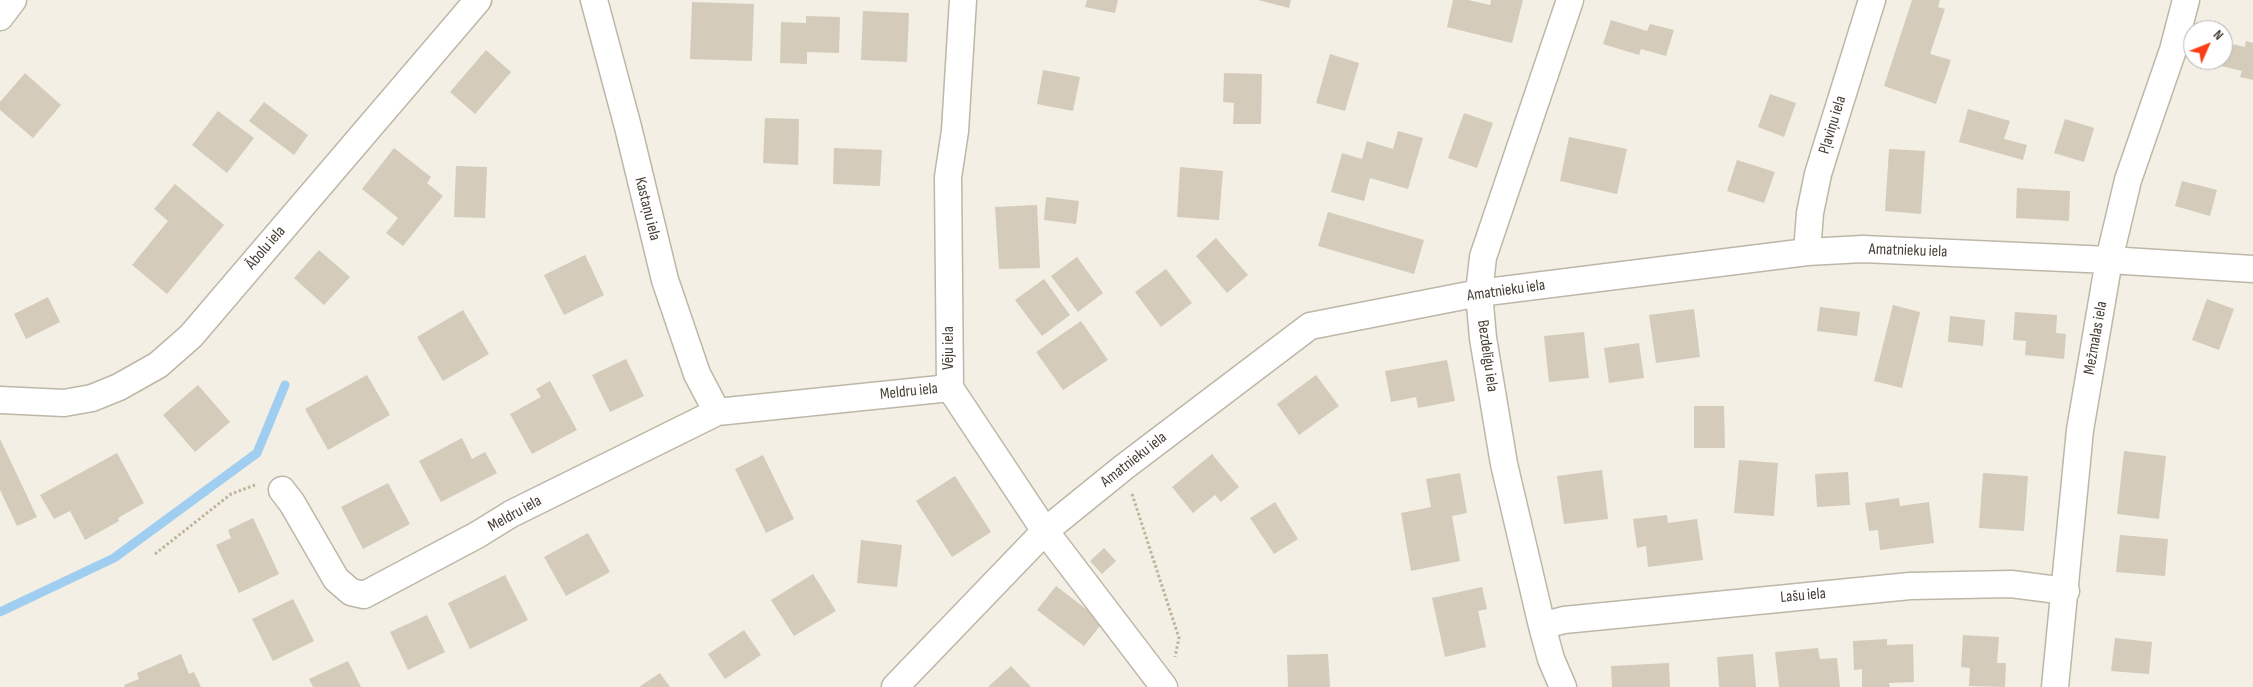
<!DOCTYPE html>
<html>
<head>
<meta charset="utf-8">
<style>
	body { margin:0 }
	#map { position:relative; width:2253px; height:687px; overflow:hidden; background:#f3efe5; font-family:"Sofia Sans Condensed",sans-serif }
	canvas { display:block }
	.north { position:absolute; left:2183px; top:20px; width:50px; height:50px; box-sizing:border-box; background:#fff; border:1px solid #b5b2ae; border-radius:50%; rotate:46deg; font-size:14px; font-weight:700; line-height:20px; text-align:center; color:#453f35 }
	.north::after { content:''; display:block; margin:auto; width:18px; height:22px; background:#fc3c12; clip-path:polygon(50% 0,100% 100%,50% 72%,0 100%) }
</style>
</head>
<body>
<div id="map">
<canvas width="2253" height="687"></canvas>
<div class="north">N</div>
</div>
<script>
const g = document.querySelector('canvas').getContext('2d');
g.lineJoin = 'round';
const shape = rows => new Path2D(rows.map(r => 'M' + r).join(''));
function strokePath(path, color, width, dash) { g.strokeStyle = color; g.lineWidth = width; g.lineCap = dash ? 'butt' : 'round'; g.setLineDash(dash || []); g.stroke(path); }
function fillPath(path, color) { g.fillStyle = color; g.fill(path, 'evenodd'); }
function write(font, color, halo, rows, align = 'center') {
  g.font = font + ' "Sofia Sans Condensed",sans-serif'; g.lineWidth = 4; g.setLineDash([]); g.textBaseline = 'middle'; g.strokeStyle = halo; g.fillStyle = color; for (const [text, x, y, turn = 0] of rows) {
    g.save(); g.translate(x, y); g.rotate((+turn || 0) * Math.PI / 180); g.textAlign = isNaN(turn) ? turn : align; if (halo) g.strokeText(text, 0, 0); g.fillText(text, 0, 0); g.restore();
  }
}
strokePath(shape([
	[0,612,114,558,257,453,285,385]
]), '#a0cef1', 9);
fillPath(shape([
	[1087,0,1118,0,1115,13,1085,7],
	[1258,0,1291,0,1289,8],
	[1453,0,1468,0,1490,5,1491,0,1523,0,1512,43,1447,27],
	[1912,0,1940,0,1938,7,1945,9,1930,54,1951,60,1936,104,1884,86],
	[692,2,754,4,752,61,690,59],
	[863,11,909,13,907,62,861,60],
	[806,16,840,17,839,53,807,52,807,64,780,63,781,22,806,23],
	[1611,20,1647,31,1650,24,1674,30,1666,56,1641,49,1639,55,1603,44],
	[2246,41,2253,43,2253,80,2240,77,2242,71,2209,63,2210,60,2223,60,2223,42,2245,47],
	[486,50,511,72,475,114,450,92],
	[1330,54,1359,63,1345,111,1316,103],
	[1043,70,1080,77,1073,111,1037,104],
	[25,73,61,105,33,138,0,110,0,102],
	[1224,73,1262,74,1261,124,1233,124,1234,103,1223,102],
	[1770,94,1796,103,1784,137,1758,127],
	[264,102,308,135,294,155,249,121],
	[1968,109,2010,121,2004,139,2027,145,2023,160,1959,142],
	[218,111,254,138,227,173,192,145],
	[1464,113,1493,123,1477,168,1448,158],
	[765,118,799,119,798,165,763,163],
	[2065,119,2094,128,2084,162,2054,153],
	[1398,131,1423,138,1408,189,1370,178,1364,201,1331,192,1342,153,1362,159,1367,141,1393,149],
	[1569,137,1627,149,1617,194,1560,181],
	[394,148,431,177,427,183,443,196,403,246,386,233,398,218,362,189],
	[834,148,882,150,880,186,833,184],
	[1889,149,1925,151,1921,214,1885,211],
	[1737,160,1775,172,1764,203,1727,191],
	[456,166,487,167,485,218,454,217],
	[1180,167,1223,171,1219,220,1177,217],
	[2182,181,2217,190,2210,216,2175,206],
	[175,184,224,225,167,294,132,265,168,221,154,209],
	[2017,188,2070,191,2069,221,2016,218],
	[1046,197,1079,201,1076,224,1044,220],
	[1037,205,1040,268,999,269,995,207],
	[1328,212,1424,240,1414,274,1318,246],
	[1216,238,1248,275,1227,293,1196,256],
	[319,250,350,277,324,305,294,278],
	[585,255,604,295,564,315,544,275],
	[1077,257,1103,293,1078,312,1051,276],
	[1166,269,1192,303,1161,327,1135,292],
	[1044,279,1070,315,1042,336,1015,300],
	[48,297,60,322,26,339,14,314],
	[2207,299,2234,309,2219,350,2192,340],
	[1893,305,1920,312,1902,388,1874,381],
	[1820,307,1860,312,1857,336,1817,331],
	[1694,309,1700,357,1656,363,1649,315],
	[463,310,489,354,443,381,417,337],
	[2015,312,2057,315,2056,333,2066,334,2064,359,2025,355,2026,341,2013,340],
	[1950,316,1985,320,1983,346,1948,342],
	[1081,321,1108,360,1063,390,1036,352],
	[1584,332,1589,378,1549,382,1544,336],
	[1639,343,1644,378,1609,383,1604,348],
	[626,359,644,396,610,412,592,375],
	[1447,360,1455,401,1418,408,1416,397,1391,402,1385,371],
	[367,375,390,415,328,450,305,409],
	[1316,375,1339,406,1299,435,1277,404],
	[550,381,577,430,532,454,510,414,541,397,536,389],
	[198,385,230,422,195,452,163,415],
	[1694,406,1724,406,1725,448,1694,448],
	[462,438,472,459,485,452,497,473,441,502,419,461],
	[0,439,37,517,17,526,0,490],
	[2124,451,2166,456,2159,519,2117,514],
	[117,453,144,503,118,518,119,521,85,540,70,511,54,519,40,495],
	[1212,454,1239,487,1221,502,1215,495,1193,513,1172,487],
	[763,455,794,519,766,533,735,469],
	[1739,460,1778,463,1774,516,1734,513],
	[1602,470,1608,519,1564,524,1557,476],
	[1848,472,1850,505,1817,507,1815,474],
	[1460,473,1467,513,1452,516,1460,561,1411,571,1401,513,1431,507,1426,479],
	[1983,473,2028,476,2024,531,1979,528],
	[955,476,991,532,952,557,916,501],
	[388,483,410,524,363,549,341,507],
	[1899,498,1900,506,1929,502,1934,543,1880,550,1878,530,1869,531,1865,503],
	[1275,502,1298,539,1274,554,1250,518],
	[1667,515,1668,523,1697,519,1703,560,1648,567,1646,546,1637,548,1633,519],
	[253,518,279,574,239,593,216,545,231,538,228,530],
	[588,533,610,572,566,596,544,557],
	[2120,535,2168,539,2165,576,2116,572],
	[861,540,902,545,897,587,857,583],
	[1104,548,1116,561,1102,574,1090,561],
	[813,574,836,611,794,636,771,600],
	[505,575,528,620,470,649,448,603],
	[1056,586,1103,622,1084,646,1037,610],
	[1482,587,1487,609,1478,611,1486,647,1445,657,1432,598],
	[293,599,314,641,273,661,252,619],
	[427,615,445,652,408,670,390,632],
	[744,630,761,655,725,679,708,654],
	[1963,635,1999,637,1997,663,2006,663,2005,687,1969,686,1970,668,1961,667],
	[2115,638,2152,642,2149,674,2111,671],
	[1887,639,1887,645,1913,644,1914,682,1889,683,1890,687,1862,687,1862,669,1854,670,1853,641],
	[1818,648,1820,659,1837,658,1840,687,1779,687,1775,652],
	[181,654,189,674,194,672,201,687,125,687,124,685,139,679,137,673],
	[1328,654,1330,687,1288,687,1287,655],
	[1753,654,1756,687,1719,687,1717,657],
	[348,661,361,687,313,687,309,679],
	[1669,663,1670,687,1612,687,1611,666],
	[1011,666,1031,687,988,687],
	[660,673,670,687,639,687]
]), '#d4cbba');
const street = shape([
	[594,0,628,127,665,280,697,374,717,412],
	[963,0,955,131,948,177,950,388,1045,531,1164,687],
	[0,17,13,0],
	[1807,252,1810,213,1818,174,1872,0],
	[0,400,64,403,92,398,119,387,158,365,191,336,478,0],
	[282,490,292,503,336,579,351,592,364,595,477,535,511,514,717,412,950,388],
	[1542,626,1564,620,1910,586,2011,584,2066,591],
	[895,687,1045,531,1124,467,1310,326,1479,293,1807,252,1863,249,2109,260,2253,269],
	[1563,687,1551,659,1542,626,1504,464,1483,338,1479,293,1483,257,1570,0],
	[2055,687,2080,430,2109,260,2128,180,2173,50,2186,0]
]);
strokePath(street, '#beb7a8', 29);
strokePath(shape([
	[1132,494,1179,638,1175,657],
	[155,554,231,494,255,485]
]), '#c0b399', 3, [2.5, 2.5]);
strokePath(street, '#fff', 26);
write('16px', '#453f35', '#fff', [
	["Pļaviņu iela",1833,125,-73],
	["Kastaņu iela",647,209,76],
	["Ābolu iela",266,248,-49],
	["Amatnieku iela",1908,251,2],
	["Amatnieku iela",1506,291,-8],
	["Mežmalas iela",2096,338,-80],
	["Vēju iela",949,348,-90],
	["Bezdelīgu iela",1487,356,82],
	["Meldru iela",909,392,-6],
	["Amatnieku iela",1134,460,-38],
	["Meldru iela",515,514,-29],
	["Lašu iela",1803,596,-5]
]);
</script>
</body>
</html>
